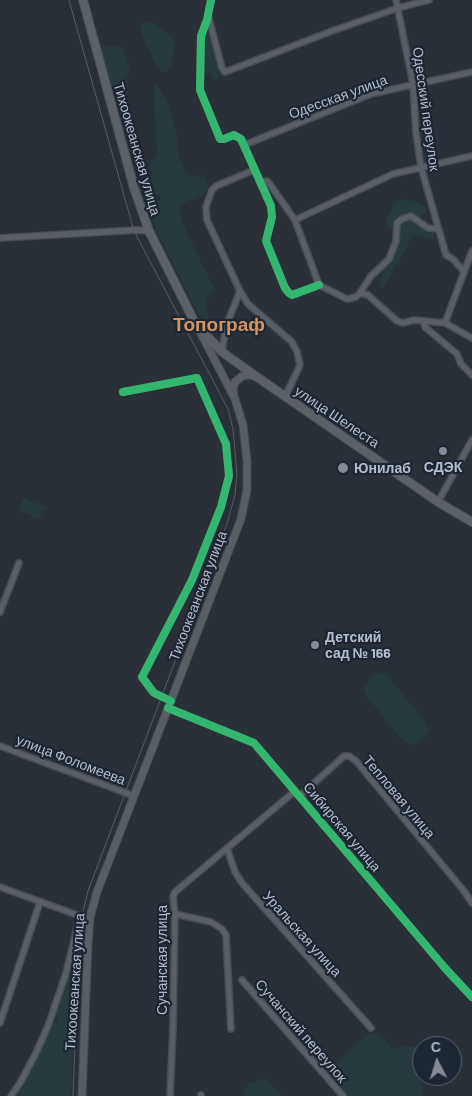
<!DOCTYPE html>
<html>
<head>
<meta charset="utf-8">
<style>
	body { margin:0 }
	#map { position:relative; width:472px; height:1096px; overflow:hidden; background:#2a3038; font-family:Barlow,sans-serif }
	canvas { display:block }
	.north { position:absolute; left:412px; top:1036px; width:50px; height:50px; box-sizing:border-box; background:#1d2633; border:1px solid #59626f; border-radius:50%; rotate:355deg; font-size:14px; font-weight:700; line-height:20px; text-align:center; color:#b4bcc9 }
	.north::after { content:''; display:block; margin:auto; width:18px; height:22px; background:#848b96; clip-path:polygon(50% 0,100% 100%,50% 72%,0 100%) }
</style>
</head>
<body>
<div id="map">
<canvas width="472" height="1096"></canvas>
<div class="north">С</div>
</div>
<script>
const g = document.querySelector('canvas').getContext('2d');
g.lineJoin = 'round';
function fillPath(path, color) { g.fillStyle = color; g.fill(path, 'evenodd'); }
const shape = rows => new Path2D(rows.map(r => 'M' + r).join(''));
function strokePath(path, color, width, dash) { g.strokeStyle = color; g.lineWidth = width; g.lineCap = dash ? 'butt' : 'round'; g.setLineDash(dash || []); g.stroke(path); }
function write(font, color, halo, rows, align = 'center') {
  g.font = font + ' Barlow,sans-serif'; g.lineWidth = 4.5; g.setLineDash([]); g.textBaseline = 'middle'; g.strokeStyle = halo; g.fillStyle = color; for (const [text, x, y, turn = 0] of rows) {
    g.save(); g.translate(x, y); g.rotate((+turn || 0) * Math.PI / 180); g.textAlign = isNaN(turn) ? turn : align; if (halo) g.strokeText(text, 0, 0); g.fillText(text, 0, 0); g.restore();
  }
}
fillPath(shape([
	[145,22,155,23,162,30,173,37,175,46,171,65,166,72,162,72,158,69,142,35,140,25],
	[207,28,210,29,219,67,220,76,217,80,212,79,212,73,207,73,204,76,202,75,202,41],
	[105,46,121,47,124,49,130,69,129,74,115,87,111,85,101,50],
	[155,83,157,83,169,106,177,137,179,158,185,171,188,174,194,176,201,175,205,178,207,183,208,189,202,195,181,204,179,209,182,222,214,288,209,295,206,304,209,320,208,325,205,325,203,322,158,234,146,204,163,199,149,190,153,175,149,163,157,156,154,99],
	[402,199,411,200,423,205,426,208,426,213,420,217,410,214,405,215,396,221,393,229,387,228,386,226,386,219,395,202],
	[411,218,431,231,434,235,434,238,430,239,414,234,384,287,381,288,379,281,383,274,383,265,388,257,398,229,402,222],
	[24,498,45,507,39,519,18,510],
	[381,672,390,678,425,721,429,730,423,740,412,745,402,740,367,697,363,688,370,677],
	[72,961,77,965,71,1096,13,1096,43,1040,48,1034,50,1025,59,1020,54,1011,67,971],
	[378,1032,393,1049,404,1046,422,1047,422,1096,347,1096,326,1075,366,1035],
	[266,1078,283,1096,244,1096,243,1095,248,1084]
]), '#273a3e');
const minor = shape([
	[211,0,207,20,201,36,200,90,220,139,224,139,234,135,241,139,271,206,272,217,266,241,285,288,289,293,292,295,319,285],
	[396,0,413,84,416,133,421,167,446,255,454,260,464,272],
	[208,15,222,68,225,72,332,31,398,8,429,0],
	[244,145,371,94,472,72],
	[254,170,216,186,212,190,206,207,207,220,240,291,248,304,291,341,297,351,300,365,285,397],
	[260,182,267,181,269,183,295,220,319,285,347,299,356,297,360,293,368,295,397,321,403,323,414,320,445,323,472,338],
	[295,220,393,174,472,156],
	[360,293,371,276,389,259,396,241,397,223,402,219,411,216,428,228,438,229],
	[423,321,425,327,457,354,461,364,472,375],
	[445,323,472,251],
	[222,352,226,326,240,291],
	[123,392,197,378,226,444,229,476,221,507,192,580,142,677,154,693,171,701],
	[438,502,472,440],
	[0,612,19,563],
	[168,708,254,743,445,968,472,997],
	[0,746,134,796],
	[300,796,344,756,349,756,356,761,464,891,472,903],
	[227,848,235,872,242,883,371,1028],
	[0,887,80,916,90,917],
	[175,914,211,922,222,929,226,935,231,1029],
	[242,980,343,1096],
	[0,1023,40,902],
	[11,1096,20,1083,35,1055,48,1026,66,973,80,916],
	[170,1096,173,1027,175,914,173,897,175,892,295,791],
	[201,1096,201,1095]
]);
const tertiary = shape([
	[0,238,137,230,149,231]
]);
const secondary = shape([
	[234,396,233,389,235,382,242,376,249,375,257,377],
	[82,1096,88,943,90,917,97,892,241,519,247,490,247,461,243,425,235,399,198,328]
]);
const primary = shape([
	[83,0,134,188,149,231,195,323,222,352,257,377,438,502,472,522]
]);
strokePath(minor, '#484c53', 8);
strokePath(tertiary, '#484c53', 8);
strokePath(secondary, '#484c53', 9);
strokePath(primary, '#484c55', 10);
strokePath(minor, '#5a5e66', 5);
strokePath(tertiary, '#5a5e66', 5.5);
strokePath(secondary, '#595d64', 7);
strokePath(primary, '#5c6168', 8);
strokePath(shape([
	[69,0,134,231,228,409,233,429,237,474,235,495,227,524,88,891,82,916,79,942,73,1096]
]), '#595d64', 1);
strokePath(shape([
	[211,0,207,20,201,36,200,90,220,139,224,139,234,135,241,139,271,206,272,217,266,241,285,288,289,293,292,295,319,285],
	[123,392,197,378,226,444,229,476,221,507,192,580,142,677,154,693,171,701],
	[168,708,254,743,445,968,472,997]
]), '#33b770', 8);
for (const [x, y, r, color] of [
	[443,451,5,"#848b96"],
	[343,468,6,"#848b96"],
	[315,645,5,"#848b96"]
]) { const dot = new Path2D(); dot.arc(x, y, r, 0, 2 * Math.PI); g.fillStyle = color; g.fill(dot); strokePath(dot, '#1d2633', 2); }
write('14px', '#b4bcc9', '#1d2633', [
	["Одесская улица",338,97,-20],
	["Одесский переулок",426,109,82],
	["Тихоокеанская улица",137,149,74],
	["улица Шелеста",337,417,34],
	["Тихоокеанская улица",198,596,-69],
	["улица Фоломеева",71,760,21],
	["Тепловая улица",399,797,50],
	["Сибирская улица",342,827,50],
	["Уральская улица",302,934,48],
	["Сучанская улица",162,960,-90],
	["Тихоокеанская улица",75,982,-86],
	["Сучанский переулок",301,1031,49]
]);
write('bold 14px', '#b4bcc9', '#1d2633', [
	["СДЭК",443,467,"center"],
	["Юнилаб",354,468],
	["Детский",325,637],
	["сад № 166",325,653]
], 'left');
write('bold 19px', '#d59563', '#1d2633', [
	["Топограф",219,325]
]);
</script>
</body>
</html>
